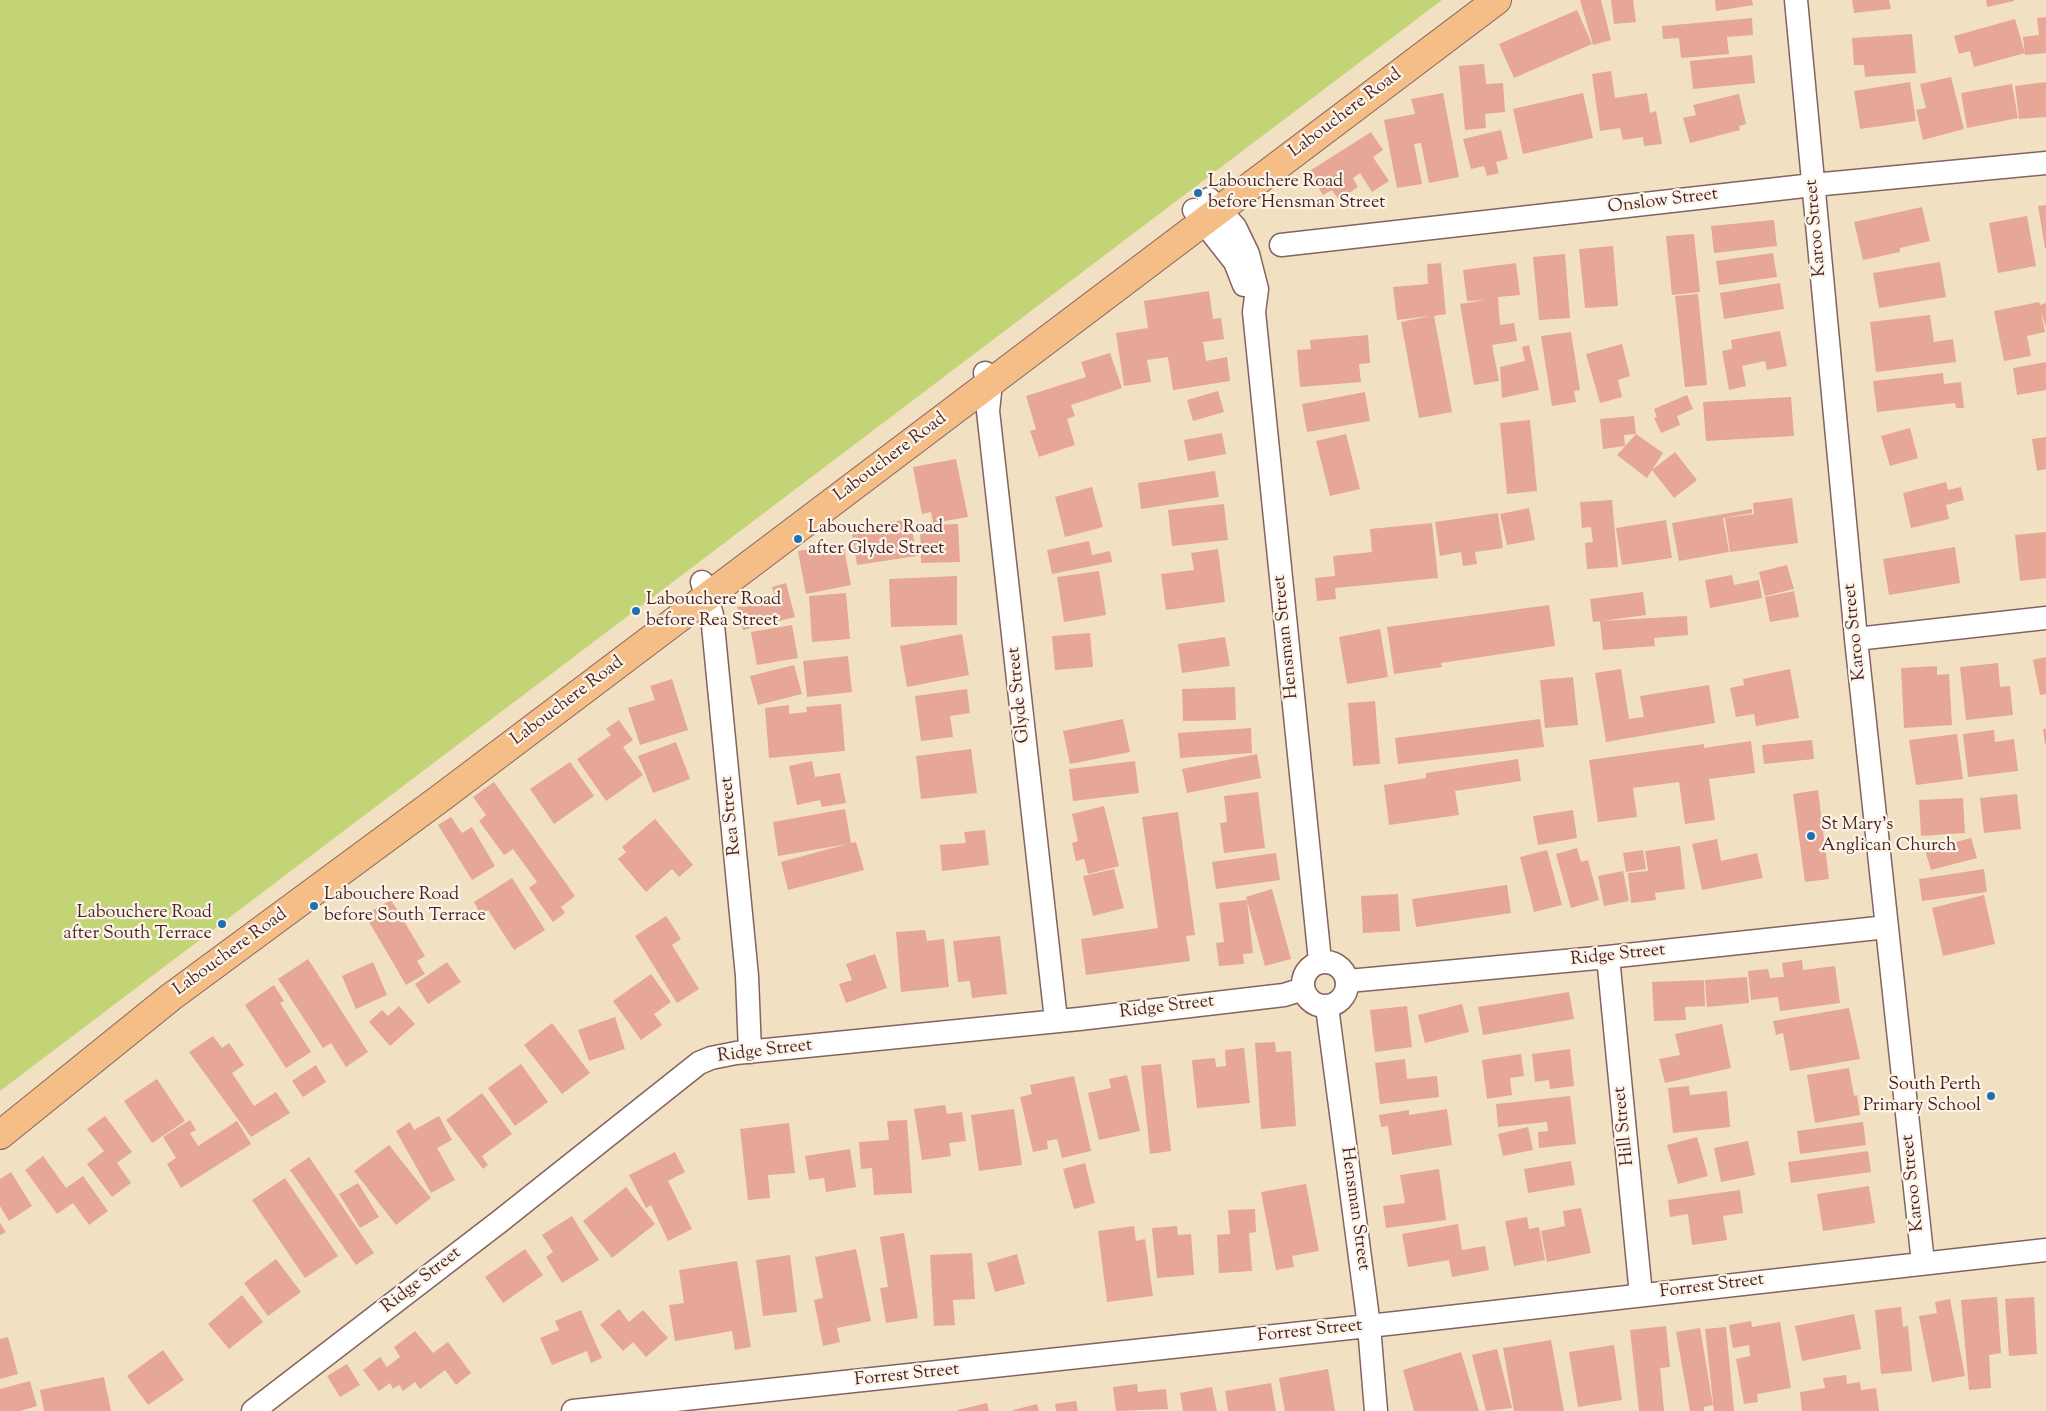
<!DOCTYPE html>
<html>
<head>
<meta charset="utf-8">
<style>
	body { margin:0 }
	canvas { display:block; background:#f2e0c2 }
</style>
</head>
<body>
<canvas width="2046" height="1411"></canvas>
<script>
const g = document.querySelector('canvas').getContext('2d');
g.lineJoin = 'round';
function fillPath(path, color) { g.fillStyle = color; g.fill(path, 'evenodd'); }
const shape = rows => new Path2D(rows.map(r => 'M' + r).join(''));
function strokePath(path, color, width, dash) { g.strokeStyle = color; g.lineWidth = width; g.lineCap = dash ? 'butt' : 'round'; g.setLineDash(dash || []); g.stroke(path); }
function write(font, color, halo, rows, align = 'center') {
  g.font = font + ' "Sorts Mill Goudy",serif'; g.lineWidth = 4.5; g.setLineDash([]); g.textBaseline = 'middle'; g.strokeStyle = halo; g.fillStyle = color; for (const [text, x, y, turn = 0] of rows) {
    g.save(); g.translate(x, y); g.rotate((+turn || 0) * Math.PI / 180); g.textAlign = isNaN(turn) ? turn : align; if (halo) g.strokeText(text, 0, 0); g.fillText(text, 0, 0); g.restore();
  }
}
fillPath(shape([
	[0,0,1442,0,0,1091]
]), '#c2d476');
fillPath(shape([
	[1580,0,1601,0,1611,40,1593,45],
	[1611,0,1633,0,1636,22,1614,24],
	[1715,0,1752,0,1753,5,1716,11],
	[1852,0,1889,0,1891,9,1854,13],
	[1986,0,2014,0,2014,1,1987,7],
	[1577,10,1592,44,1514,78,1499,44],
	[2046,17,2046,53,2025,55,2023,37,2039,35,2037,18],
	[1752,18,1753,35,1727,37,1729,54,1681,58,1679,38,1663,39,1662,26],
	[2015,19,2025,53,1974,67,1970,51,1959,54,1954,36],
	[1912,34,1916,73,1865,77,1864,65,1854,65,1852,38],
	[1752,55,1755,83,1693,89,1690,61],
	[1484,64,1486,84,1503,83,1505,112,1485,114,1486,128,1465,130,1459,66],
	[1611,71,1615,98,1647,93,1650,113,1656,111,1662,144,1644,146,1643,137,1623,140,1620,128,1600,131,1592,74],
	[1951,77,1964,129,1923,140,1916,110,1926,108,1920,84],
	[1910,82,1916,121,1860,129,1854,91],
	[2046,82,2046,117,2019,119,2015,86],
	[2012,84,2018,118,1967,128,1961,93],
	[1443,93,1459,177,1429,183,1421,143,1414,144,1422,184,1397,188,1384,120,1415,114,1411,99],
	[1583,93,1593,138,1523,154,1513,109],
	[1739,94,1746,124,1739,126,1740,130,1690,143,1683,118,1696,115,1693,105],
	[1501,130,1508,159,1496,162,1499,173,1487,176,1484,166,1471,169,1463,139],
	[1371,132,1383,150,1373,157,1389,181,1372,192,1360,173,1353,178,1358,187,1339,200,1332,190,1323,195,1308,172],
	[2046,205,2046,248,2045,248,2038,206],
	[1922,207,1930,241,1900,248,1900,252,1863,260,1854,222],
	[2027,216,2036,266,1998,273,1989,223],
	[1774,220,1777,246,1714,253,1711,226],
	[1694,234,1700,292,1672,295,1666,236],
	[1613,246,1618,306,1585,308,1579,249],
	[1773,253,1777,277,1719,285,1716,261],
	[1565,254,1570,318,1539,320,1533,257],
	[1940,262,1946,297,1879,308,1873,273],
	[1441,263,1446,314,1434,316,1452,412,1419,418,1401,322,1430,316,1397,320,1393,287,1428,284,1427,264],
	[1516,263,1520,295,1498,297,1500,325,1514,323,1517,341,1492,345,1499,381,1474,385,1460,304,1484,300,1467,301,1463,270],
	[1780,283,1784,309,1724,319,1720,293],
	[1209,291,1213,319,1221,318,1224,339,1203,342,1206,361,1227,357,1230,381,1173,390,1168,357,1147,360,1151,382,1124,386,1116,333,1148,328,1144,301],
	[1698,294,1707,385,1685,387,1675,296],
	[2039,302,2040,305,2046,303,2046,327,2041,312,2045,332,2027,336,2031,356,2004,361,1994,311],
	[1930,315,1934,342,1953,339,1956,362,1876,372,1870,322],
	[1780,331,1787,366,1767,370,1765,361,1742,366,1746,386,1729,390,1722,351,1732,349,1731,340],
	[1571,332,1580,390,1574,391,1576,402,1552,406,1541,336],
	[1368,335,1370,363,1359,364,1361,382,1300,387,1297,350,1311,349,1310,340],
	[1622,344,1630,376,1618,380,1622,397,1600,403,1586,354],
	[1529,345,1539,390,1502,398,1500,367,1525,361,1522,347],
	[1110,353,1122,388,1071,405,1075,416,1067,419,1075,445,1039,457,1030,431,1036,429,1026,396,1086,377,1081,362],
	[2046,362,2046,390,2017,395,2013,368],
	[1943,373,1944,384,1961,382,1964,408,1956,408,1955,403,1877,412,1873,381],
	[1218,391,1224,412,1193,421,1187,400],
	[1365,392,1370,421,1307,432,1302,404],
	[1687,395,1693,409,1677,416,1680,425,1661,433,1654,418,1657,417,1654,409],
	[1791,397,1794,436,1706,441,1703,402],
	[1634,416,1636,434,1624,435,1625,446,1603,449,1600,419],
	[1530,420,1537,491,1507,494,1500,423],
	[1910,428,1918,458,1890,466,1881,436],
	[1222,433,1226,454,1188,461,1184,440],
	[1346,434,1360,489,1330,496,1316,441],
	[1636,434,1663,453,1647,478,1617,455],
	[2046,437,2046,469,2037,471,2032,439],
	[1675,452,1697,480,1674,498,1652,470],
	[956,459,968,517,933,523,931,512,922,514,913,467],
	[1215,471,1219,497,1141,509,1138,483],
	[1946,482,1948,490,1961,487,1964,500,1946,505,1949,519,1911,528,1903,493],
	[1092,487,1103,527,1065,537,1055,497],
	[1792,498,1798,543,1730,552,1725,518,1754,514,1753,503],
	[1612,500,1618,567,1587,569,1585,543,1593,542,1591,527,1582,528,1580,502],
	[1224,504,1228,540,1172,546,1168,510],
	[1529,508,1535,540,1507,545,1500,514],
	[1752,509,1752,513,1723,518,1729,552,1679,561,1672,523],
	[1498,513,1503,548,1475,552,1477,564,1463,566,1461,552,1440,556,1435,522],
	[910,519,917,556,857,565,851,528],
	[1666,520,1672,558,1622,565,1616,528],
	[1432,523,1438,578,1335,588,1336,599,1317,601,1315,578,1335,576,1333,556,1372,552,1370,529],
	[958,524,960,562,921,563,920,525],
	[2046,532,2046,578,2020,581,2015,535],
	[1089,541,1092,555,1110,551,1112,562,1052,574,1047,550],
	[843,543,851,585,806,594,798,551],
	[1955,547,1960,583,1889,595,1883,559],
	[1218,549,1225,602,1166,610,1161,574,1194,570,1191,553],
	[1787,565,1794,589,1765,596,1759,572],
	[1099,571,1106,615,1064,622,1057,577],
	[1732,575,1734,585,1759,580,1762,598,1710,608,1705,580],
	[957,576,957,625,891,627,889,579],
	[786,583,795,617,743,630,737,607,775,597,772,587],
	[1794,591,1799,617,1770,622,1765,597],
	[1643,592,1646,615,1593,622,1590,599],
	[846,593,850,639,812,642,809,596],
	[1549,605,1555,646,1441,663,1442,667,1394,674,1387,627],
	[1687,616,1688,635,1654,638,1655,646,1603,650,1600,621],
	[792,625,798,658,757,665,751,632],
	[1380,629,1388,677,1347,684,1339,637],
	[1090,633,1093,667,1055,670,1052,636],
	[962,634,969,675,907,687,900,646],
	[1225,637,1230,666,1182,673,1178,644],
	[848,656,852,692,807,697,803,661],
	[2046,657,2046,694,2040,695,2033,660],
	[1998,663,2000,687,2010,686,2013,715,1966,720,1960,667],
	[794,665,802,694,758,705,750,676],
	[1937,666,1937,675,1949,674,1952,725,1904,728,1901,668],
	[1621,669,1629,719,1644,717,1640,696,1709,685,1715,723,1606,742,1595,673],
	[1790,669,1799,718,1756,726,1754,714,1736,717,1730,688,1744,685,1743,679],
	[1573,677,1578,725,1545,728,1540,680],
	[672,679,688,730,640,745,628,708,655,700,650,686],
	[1235,687,1236,720,1183,721,1182,689],
	[967,689,970,713,950,716,953,737,921,741,915,696],
	[1375,701,1380,764,1353,766,1348,703],
	[841,704,845,751,769,758,765,708,789,705,789,714,807,712,806,707],
	[1123,719,1130,752,1070,764,1063,731],
	[1540,719,1544,747,1398,764,1395,738],
	[619,720,633,740,623,747,643,775,606,801,577,759,611,735,606,729],
	[1251,728,1252,753,1180,758,1178,733],
	[2043,729,2046,729,2046,743,2045,744],
	[1994,730,1995,742,2014,739,2018,771,1968,777,1963,734],
	[1957,734,1963,779,1916,785,1909,740],
	[1812,740,1814,759,1764,764,1762,745],
	[1751,741,1755,773,1709,779,1715,820,1685,824,1679,782,1633,788,1637,817,1598,822,1589,760,1704,744,1704,748],
	[676,742,690,779,653,793,638,756],
	[971,749,977,793,921,799,916,756],
	[1257,754,1261,778,1187,793,1182,769],
	[1518,759,1521,781,1455,791,1459,815,1389,825,1384,785,1426,778,1426,773],
	[812,761,815,777,840,773,846,803,822,807,820,800,797,805,789,766],
	[1135,761,1139,793,1073,801,1069,769],
	[570,762,594,796,554,824,530,789],
	[494,782,575,896,561,907,565,913,553,922,529,888,537,882,513,849,504,855,479,821,486,815,473,797],
	[1818,790,1829,879,1805,882,1793,794],
	[1258,792,1265,848,1224,853,1220,823,1227,822,1224,796],
	[2017,794,2021,829,1984,833,1980,798],
	[1963,798,1965,833,1921,836,1919,800],
	[1104,806,1119,866,1088,874,1084,859,1076,861,1072,843,1078,841,1072,814],
	[845,809,851,843,856,842,864,870,788,890,781,862,847,844,778,856,773,822],
	[1573,810,1577,838,1538,845,1533,816],
	[1178,812,1195,935,1186,936,1190,961,1086,975,1081,939,1158,928,1142,817],
	[451,817,462,833,472,827,495,866,472,880,438,825],
	[655,819,693,865,679,877,672,869,646,892,618,859,626,852,622,847],
	[985,830,989,865,942,871,940,845,966,843,964,832],
	[1971,838,1977,858,1931,870,1925,850],
	[1717,839,1721,861,1757,853,1763,878,1702,890,1692,844],
	[1680,846,1685,889,1655,893,1656,900,1631,903,1628,873,1648,871,1645,851],
	[1577,848,1581,862,1588,860,1599,900,1571,908,1556,854],
	[1547,850,1562,905,1534,912,1520,857],
	[1643,850,1646,869,1626,872,1623,853],
	[1276,853,1280,880,1216,889,1212,862],
	[1114,869,1124,908,1093,916,1083,876],
	[1984,869,1987,892,1922,901,1919,879],
	[1623,871,1629,901,1604,906,1598,876],
	[512,878,545,930,514,950,488,910,481,915,474,902],
	[1507,885,1511,913,1416,927,1412,899],
	[1272,889,1291,959,1265,966,1246,897],
	[1398,894,1400,931,1363,933,1361,896],
	[1984,895,1995,944,1943,956,1932,908],
	[391,900,425,956,417,961,425,974,406,985,365,915],
	[1247,900,1253,953,1243,954,1244,964,1219,966,1216,943,1224,942,1219,903],
	[666,916,681,939,672,945,699,989,677,1003,635,936],
	[925,930,927,941,944,939,949,987,901,992,896,932],
	[1000,936,1007,994,972,998,970,981,958,982,953,941],
	[875,954,887,988,846,1003,839,984,852,980,846,964],
	[308,959,368,1052,346,1067,331,1043,323,1048,278,979],
	[1802,960,1803,970,1835,966,1840,1003,1780,1011,1778,997,1751,1000,1748,971,1768,969,1770,978,1784,977,1782,963],
	[373,962,387,995,356,1009,342,976],
	[447,962,461,982,428,1004,415,984],
	[651,974,671,1002,654,1014,662,1025,641,1040,613,1001],
	[1747,977,1749,1003,1707,1007,1705,980],
	[1704,980,1705,1006,1685,1007,1686,1020,1654,1021,1652,982],
	[274,985,284,1001,280,1003,311,1052,286,1068,245,1005],
	[1569,992,1574,1019,1483,1035,1478,1007],
	[1462,1004,1469,1032,1425,1043,1418,1015],
	[399,1006,415,1024,390,1046,369,1022,382,1010,388,1016],
	[1407,1006,1412,1047,1375,1052,1370,1010],
	[1849,1008,1860,1059,1790,1071,1783,1033,1776,1035,1773,1021],
	[615,1017,625,1049,589,1061,578,1030],
	[552,1023,590,1073,562,1094,524,1045],
	[1722,1024,1731,1068,1665,1083,1659,1059,1680,1055,1675,1034],
	[213,1036,222,1048,229,1043,244,1065,232,1073,254,1106,276,1092,290,1113,251,1137,189,1052],
	[1275,1042,1276,1052,1291,1051,1296,1126,1261,1129,1255,1043],
	[1244,1048,1250,1103,1197,1108,1192,1060,1215,1058,1216,1067,1226,1066,1225,1050],
	[1570,1049,1574,1086,1550,1089,1549,1080,1535,1082,1532,1054],
	[1521,1054,1524,1076,1510,1078,1512,1095,1487,1099,1482,1060],
	[1405,1059,1407,1079,1437,1076,1439,1097,1380,1104,1375,1063],
	[521,1064,548,1102,515,1126,488,1088],
	[1161,1064,1171,1151,1150,1154,1141,1066],
	[316,1065,326,1082,303,1097,292,1081],
	[1849,1068,1854,1096,1857,1095,1860,1115,1815,1123,1807,1075],
	[1127,1075,1140,1131,1099,1140,1088,1093,1111,1088,1109,1079],
	[1074,1076,1091,1151,1062,1158,1057,1139,1047,1141,1048,1149,1033,1152,1020,1097,1032,1094,1030,1085],
	[157,1079,185,1121,152,1143,124,1101],
	[1689,1086,1690,1095,1727,1091,1730,1127,1673,1133,1668,1088],
	[482,1093,512,1134,482,1156,488,1165,483,1169,446,1120],
	[1570,1096,1576,1144,1539,1148,1538,1132,1548,1131,1547,1122,1498,1127,1496,1104],
	[945,1105,947,1114,962,1112,966,1141,949,1143,951,1156,922,1160,914,1109],
	[1014,1109,1022,1165,979,1171,971,1115],
	[1447,1109,1452,1145,1392,1155,1388,1126,1381,1127,1379,1115,1409,1110,1409,1115],
	[105,1116,132,1152,117,1163,131,1183,112,1197,87,1164,104,1151,87,1129],
	[439,1116,452,1140,437,1148,455,1180,431,1193,396,1131,410,1122,414,1130],
	[190,1120,196,1130,190,1133,198,1146,237,1121,251,1144,181,1188,167,1164,176,1158,163,1137],
	[907,1120,912,1193,874,1195,872,1168,861,1169,859,1142,889,1140,887,1121],
	[1863,1122,1866,1145,1800,1154,1797,1131],
	[789,1123,795,1173,768,1175,770,1198,748,1200,740,1129],
	[1528,1127,1533,1150,1503,1156,1498,1134],
	[1697,1137,1708,1176,1678,1184,1667,1145],
	[1748,1141,1755,1175,1721,1182,1714,1148],
	[389,1145,431,1198,396,1225,354,1171],
	[850,1149,856,1187,826,1192,824,1178,809,1180,805,1156],
	[1868,1151,1871,1172,1791,1183,1788,1162],
	[675,1152,685,1172,668,1181,692,1229,668,1241,651,1205,646,1208,629,1175],
	[43,1156,66,1188,83,1176,108,1211,89,1225,73,1203,57,1214,25,1170],
	[309,1157,374,1253,356,1265,290,1170],
	[1571,1161,1575,1185,1528,1193,1524,1169],
	[1085,1163,1095,1203,1074,1209,1063,1169],
	[1439,1169,1446,1220,1386,1228,1383,1206,1405,1203,1400,1175],
	[11,1172,32,1206,9,1221,0,1206,0,1179],
	[285,1178,338,1256,305,1278,252,1200],
	[358,1183,379,1217,360,1228,339,1194],
	[1306,1184,1319,1251,1292,1256,1294,1267,1276,1270,1261,1192],
	[1869,1186,1875,1223,1823,1231,1817,1194],
	[626,1187,655,1224,612,1258,583,1221],
	[1740,1190,1743,1213,1723,1216,1727,1240,1692,1245,1688,1214,1670,1217,1668,1200],
	[1581,1208,1591,1253,1547,1262,1541,1231,1565,1226,1563,1211],
	[1255,1209,1256,1232,1249,1233,1252,1271,1219,1273,1217,1235,1230,1234,1228,1210],
	[572,1216,599,1260,562,1283,546,1257,553,1252,542,1235],
	[1527,1217,1529,1229,1539,1227,1545,1260,1514,1266,1505,1221],
	[0,1223,6,1232,0,1235],
	[1458,1224,1462,1250,1485,1246,1489,1270,1452,1277,1449,1260,1408,1267,1402,1234],
	[1134,1226,1136,1241,1145,1239,1153,1296,1107,1302,1098,1231],
	[1177,1226,1178,1235,1191,1234,1194,1275,1157,1278,1152,1228],
	[904,1233,918,1318,886,1323,880,1288,888,1287,880,1237],
	[525,1249,543,1275,503,1303,485,1277],
	[856,1249,871,1321,837,1328,840,1342,823,1346,814,1300,823,1298,815,1257],
	[972,1253,975,1299,953,1300,955,1325,934,1326,930,1255],
	[1017,1254,1025,1284,995,1292,987,1263],
	[790,1255,797,1312,763,1316,756,1260],
	[276,1259,301,1292,268,1316,244,1283],
	[737,1261,751,1347,735,1350,732,1331,675,1341,669,1305,684,1303,679,1270],
	[242,1295,263,1322,229,1349,208,1324],
	[1997,1297,2001,1353,1989,1355,1991,1388,1969,1390,1961,1300],
	[2034,1297,2037,1354,2009,1356,2005,1299],
	[1950,1299,1965,1376,1932,1382,1919,1316,1937,1313,1935,1302],
	[1901,1307,1903,1327,1908,1326,1912,1371,1881,1374,1875,1310],
	[619,1309,629,1322,643,1310,668,1338,646,1357,633,1342,623,1351,600,1325],
	[581,1310,602,1358,591,1363,587,1351,552,1365,540,1338,559,1330,555,1321],
	[1854,1314,1861,1349,1802,1361,1795,1326],
	[1751,1321,1752,1327,1780,1322,1791,1388,1757,1394,1758,1402,1744,1404,1736,1359,1750,1356,1749,1345,1733,1348,1729,1325],
	[1666,1326,1670,1367,1660,1368,1664,1411,1639,1411,1630,1330],
	[1726,1327,1734,1411,1714,1411,1705,1329],
	[1700,1328,1713,1405,1704,1407,1704,1411,1690,1411,1676,1332],
	[415,1331,433,1353,448,1342,471,1373,456,1385,445,1370,420,1389,415,1382,403,1391,399,1385,393,1389,390,1383,379,1391,363,1370,380,1357,387,1367,400,1357,394,1347],
	[8,1337,18,1374,0,1379,0,1339],
	[1551,1340,1564,1411,1514,1411,1503,1348],
	[1614,1345,1622,1400,1578,1407,1569,1352],
	[1497,1349,1512,1408,1486,1411,1472,1355],
	[163,1350,184,1380,148,1405,127,1376],
	[1461,1352,1479,1411,1414,1411,1403,1370],
	[347,1364,360,1385,340,1397,327,1376],
	[1328,1369,1335,1411,1285,1411,1279,1378],
	[1846,1375,1847,1384,1860,1382,1861,1390,1876,1388,1879,1411,1802,1411,1800,1392,1825,1388,1823,1378],
	[104,1377,111,1411,44,1411,40,1390],
	[30,1381,37,1406,20,1411,0,1411,0,1389],
	[1271,1383,1276,1411,1228,1411,1225,1391],
	[1137,1384,1138,1392,1166,1389,1168,1409,1116,1411,1113,1387],
	[1212,1387,1217,1411,1183,1411,1180,1393],
	[1076,1401,1078,1411,1056,1411,1055,1404],
	[987,1403,989,1411,958,1411,958,1410],
	[1037,1404,1039,1411,1013,1411,1013,1410]
]), '#e6a797');
const minor = shape([
	[1796,0,1856,639,1923,1263],
	[1209,199,1235,227,1248,254,1257,289,1254,312,1320,961],
	[1194,210,1235,262,1244,285],
	[1281,245,1813,185,2046,163],
	[985,373,991,383,988,411,1056,1020],
	[702,582,712,615,747,976,750,1052],
	[1856,639,2046,618],
	[1608,957,1641,1295],
	'1303 984a22 22 0 1 1 44 0a22 22 0 1 1-44 0Z',
	[1348,981,1608,957,1887,927],
	[1327,1007,1369,1326,1376,1411],
	[253,1411,499,1222,699,1063,711,1058,736,1053,1079,1019,1284,995,1303,989],
	[573,1411,1387,1324,2046,1250]
]);
const major = shape([
	[0,1135,171,997,442,797,1497,0]
]);
strokePath(minor, '#856360', 25);
strokePath(major, '#856360', 30);
strokePath(minor, '#fff', 22);
strokePath(major, '#f6be87', 28);
for (const [x, y, r, color] of [
	[1198,193,5,"#1f6fb2"],
	[798,539,5,"#1f6fb2"],
	[636,611,5,"#1f6fb2"],
	[1811,836,5,"#1f6fb2"],
	[314,906,5,"#1f6fb2"],
	[222,924,5,"#1f6fb2"],
	[1991,1096,5,"#1f6fb2"]
]) { const dot = new Path2D(); dot.arc(x, y, r, 0, 2 * Math.PI); g.fillStyle = color; g.fill(dot); strokePath(dot, '#fcf5e5', 2); }
write('18px', '#4a1f2b', '#fcf5e5', [
	["Labouchere Road",1346,114,-37],
	["Onslow Street",1663,202,-7],
	["Karoo Street",1817,228,-95],
	["Labouchere Road",891,458,-37],
	["Karoo Street",1856,632,-96],
	["Hensman Street",1287,637,-96],
	["Glyde Street",1020,695,-96],
	["Labouchere Road",568,702,-37],
	["Rea Street",732,816,-96],
	["Labouchere Road",231,953,-36],
	["Ridge Street",1618,956,-6],
	["Ridge Street",1167,1008,-7],
	["Ridge Street",765,1052,-7],
	["Hill Street",1625,1126,-96],
	["Karoo Street",1914,1183,-96],
	["Hensman Street",1354,1209,82],
	["Ridge Street",422,1281,-38],
	["Forrest Street",1712,1287,-7],
	["Forrest Street",1310,1332,-6],
	["Forrest Street",907,1376,-6]
]);
write('18px', '#4a1f2b', '#fcf5e5', [
	["Labouchere Road",1208,183],
	["before Hensman Street",1208,204],
	["Labouchere Road",808,529],
	["after Glyde Street",808,550],
	["Labouchere Road",646,601],
	["before Rea Street",646,622],
	["St Mary's",1821,826],
	["Anglican Church",1821,847],
	["Labouchere Road",324,896],
	["before South Terrace",324,917],
	["Labouchere Road",212,914,"right"],
	["after South Terrace",212,935,"right"],
	["South Perth",1981,1086,"right"],
	["Primary School",1981,1107,"right"]
], 'left');
</script>
</body>
</html>
